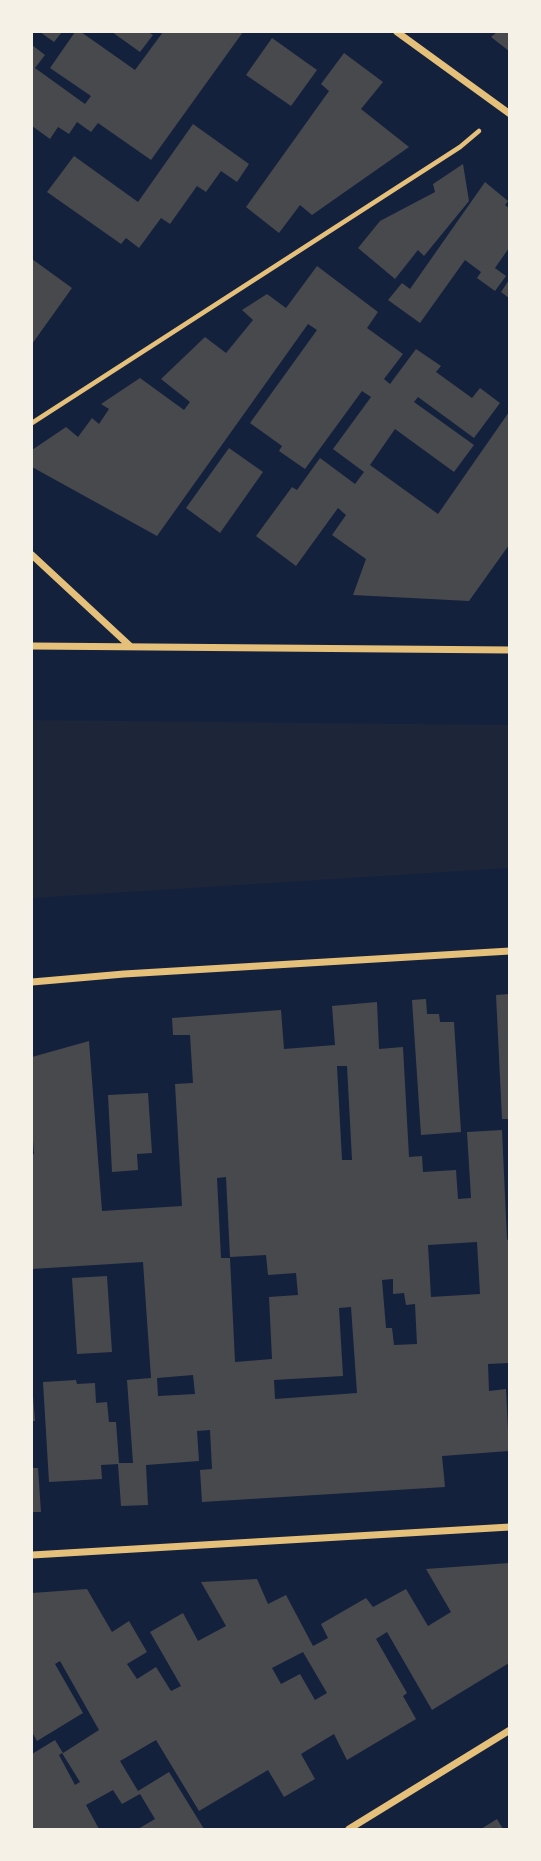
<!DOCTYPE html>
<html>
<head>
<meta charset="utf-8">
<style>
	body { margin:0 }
	#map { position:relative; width:541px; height:1861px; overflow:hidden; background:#14213d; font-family:"Noto Sans",sans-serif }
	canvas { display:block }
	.frame { position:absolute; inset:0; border:33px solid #f6f1e7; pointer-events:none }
</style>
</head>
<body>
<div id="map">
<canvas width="541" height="1861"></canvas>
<div class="frame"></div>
</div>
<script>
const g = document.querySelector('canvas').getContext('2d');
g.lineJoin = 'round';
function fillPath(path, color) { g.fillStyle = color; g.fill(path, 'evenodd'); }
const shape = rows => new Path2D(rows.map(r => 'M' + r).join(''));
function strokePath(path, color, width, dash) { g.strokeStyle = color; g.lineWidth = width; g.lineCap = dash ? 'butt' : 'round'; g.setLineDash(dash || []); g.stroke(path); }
fillPath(shape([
	[32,720,509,725,509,868,32,898]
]), '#1d2539');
fillPath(shape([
	[40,32,62,32,54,42],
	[75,32,81,32,135,70,163,32,243,32,151,160,98,123,91,132,77,122,69,134,58,127,50,139,32,126,32,45,45,55,35,68,85,104,91,96,50,68],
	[112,32,148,32,153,35,140,52],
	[497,32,509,32,509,51,491,37],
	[272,38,317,70,291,106,246,75],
	[344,53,383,82,361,109,409,147,312,215,300,205,279,233,246,207,329,91,321,84],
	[193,124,249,164,237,182,221,171,206,192,197,186,170,224,161,218,139,248,126,238,121,244,47,192,74,156,138,202],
	[463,164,469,201,424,256,418,250,395,279,358,248,380,221,435,192,433,184],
	[485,182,508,201,505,205,509,208,509,248,495,268,506,276,495,291,477,278,481,272,465,260,420,323,388,300,402,283,410,289],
	[32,259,72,288,32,344],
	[317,266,378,312,367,328,403,354,384,379,390,384,416,349,441,366,436,372,472,398,480,388,500,403,474,438,418,397,414,402,474,445,454,472,395,429,370,465,438,514,509,412,509,545,469,601,353,595,366,559,332,535,346,515,338,508,296,566,256,536,292,487,297,490,320,458,355,484,364,472,333,449,371,397,362,391,305,469,279,451,282,446,250,423,317,330,308,324,157,536,32,467,32,450,66,427,78,437,92,418,99,424,109,409,101,404,140,378,184,410,190,402,161,379,205,337,226,353,253,320,242,310,267,294,286,308],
	[509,280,509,298,501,292],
	[229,448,263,472,220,533,186,508],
	[509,994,509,1119,502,1119,496,995],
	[426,999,427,1014,439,1014,440,1022,454,1022,461,1132,421,1135,412,1000],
	[377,1002,379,1049,403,1047,409,1157,422,1156,423,1172,456,1170,458,1199,471,1198,467,1132,502,1130,507,1240,509,1239,509,1363,488,1364,489,1391,506,1389,509,1451,442,1456,445,1487,202,1502,200,1470,212,1469,210,1430,197,1431,199,1461,146,1465,148,1505,121,1506,118,1464,101,1465,102,1479,49,1482,43,1382,76,1380,77,1384,95,1383,96,1403,107,1402,109,1422,116,1422,119,1463,133,1463,127,1380,151,1378,143,1262,32,1269,32,1155,34,1154,32,1126,32,1057,89,1041,102,1211,182,1206,175,1084,193,1083,190,1035,173,1035,172,1018,281,1010,284,1049,335,1045,332,1006],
	[337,1066,347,1066,352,1160,342,1160],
	[226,1177,230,1257,266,1255,268,1275,296,1273,298,1295,269,1297,272,1359,235,1362,230,1258,221,1258,217,1178],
	[477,1242,480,1294,431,1297,428,1245],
	[393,1279,393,1294,404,1293,406,1305,415,1304,417,1344,394,1345,392,1328,386,1328,382,1280],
	[351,1307,357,1393,275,1399,274,1380,343,1376,339,1308],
	[193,1375,195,1394,158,1396,157,1378],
	[148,1093,152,1153,137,1154,138,1170,112,1172,108,1095],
	[107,1276,112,1352,77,1354,72,1278],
	[32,1396,33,1396,35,1421,32,1421],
	[32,1468,38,1468,41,1512,32,1512],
	[509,1563,509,1663,432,1710,387,1632,376,1639,407,1693,403,1696,416,1719,347,1760,334,1734,301,1754,315,1779,284,1797,268,1770,199,1811,156,1740,120,1761,138,1791,169,1772,204,1829,138,1829,155,1819,140,1794,122,1804,113,1790,86,1805,99,1829,32,1829,32,1754,55,1740,63,1753,99,1730,60,1661,55,1664,83,1713,37,1741,32,1732,32,1593,87,1589,112,1632,129,1621,147,1652,127,1664,137,1679,156,1667,171,1691,181,1686,150,1632,183,1613,198,1641,226,1626,201,1582,257,1579,268,1604,286,1595,313,1646,328,1638,321,1624,366,1598,373,1607,406,1589,428,1626,451,1612,426,1569],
	[303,1652,327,1693,315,1700,300,1674,281,1684,272,1668],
	[62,1753,80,1782,75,1785,59,1755],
	[497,1819,503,1829,481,1829]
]), '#48494c');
strokePath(shape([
	[32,423,460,147,479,131]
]), '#e5c07b', 4.5);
strokePath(shape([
	[397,32,510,114],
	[32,555,130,646],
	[32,646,510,650],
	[32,982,124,974,510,951],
	[32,1555,510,1527],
	[349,1829,510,1730]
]), '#e5c07b', 7);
</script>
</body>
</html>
